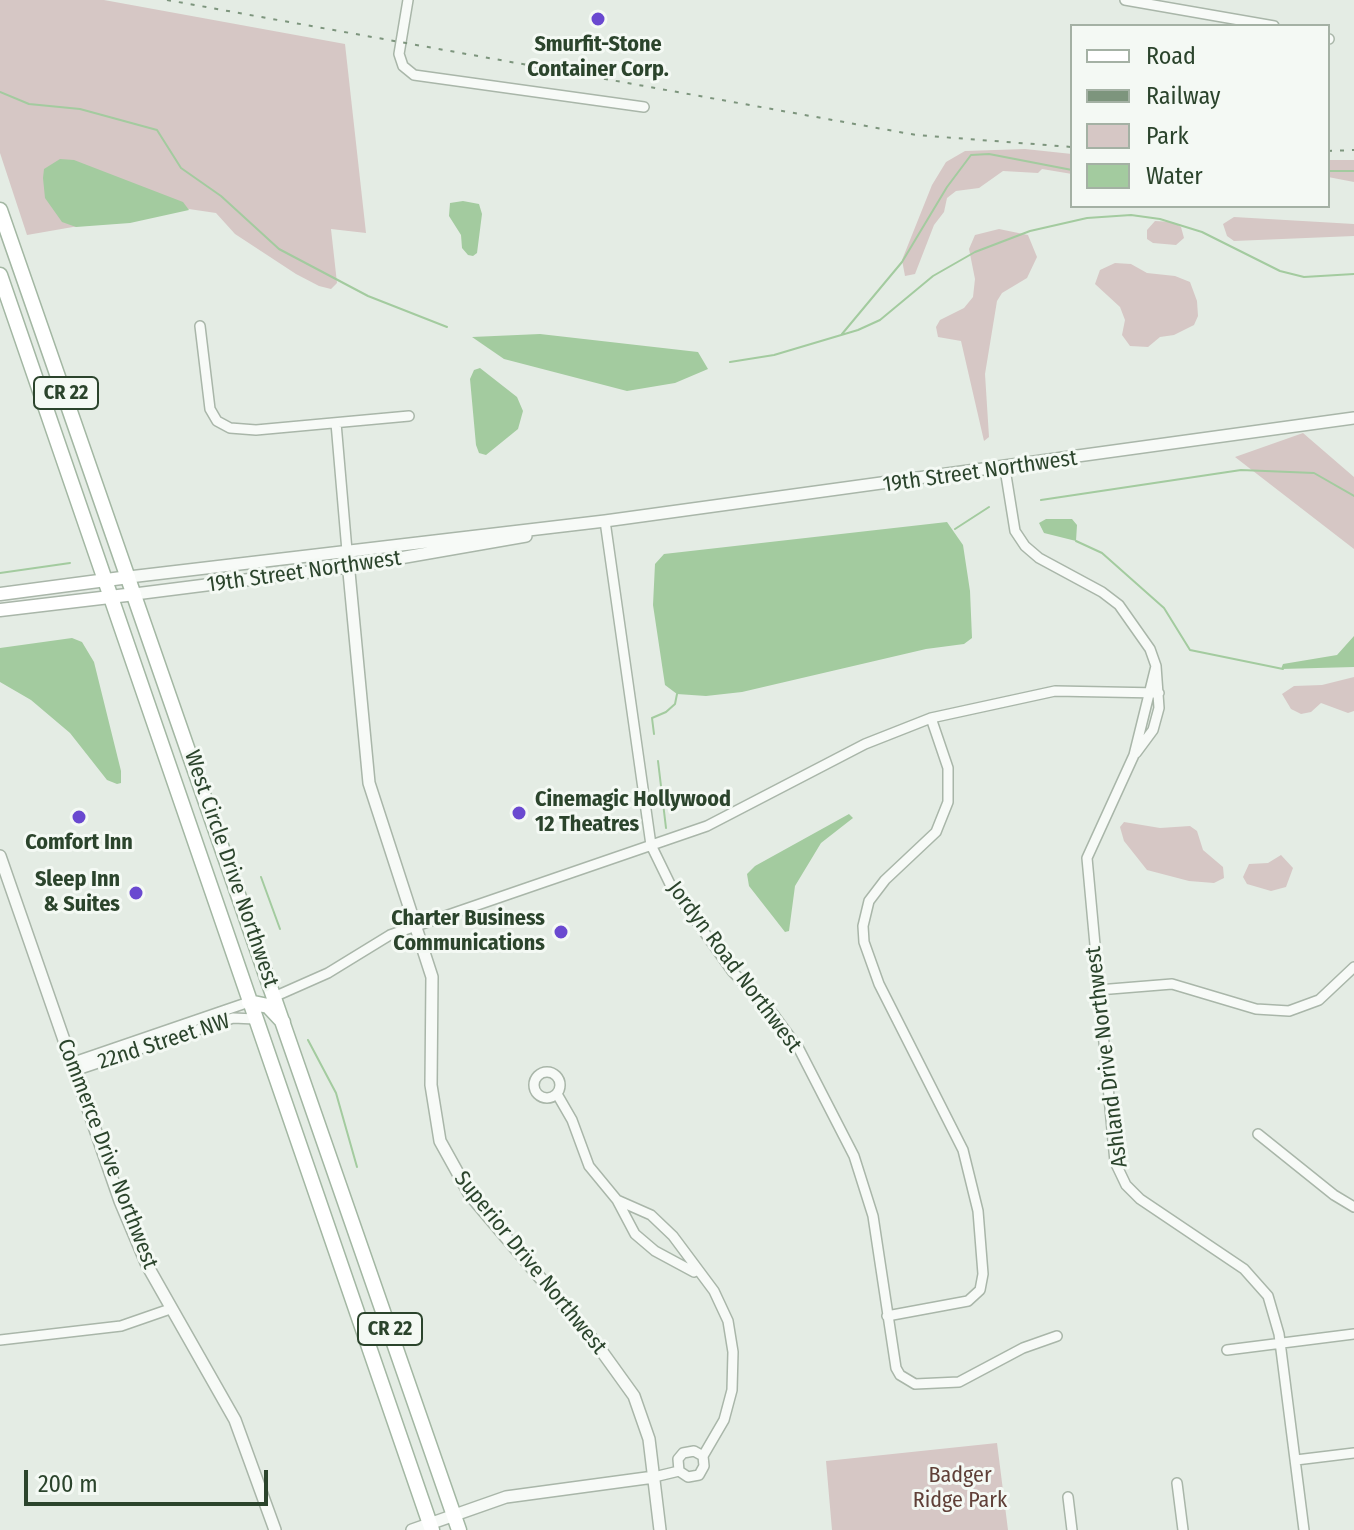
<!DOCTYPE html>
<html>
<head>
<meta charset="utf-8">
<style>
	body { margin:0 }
	#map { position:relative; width:1354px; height:1530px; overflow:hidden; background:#e4ece4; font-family:"Fira Sans Condensed",sans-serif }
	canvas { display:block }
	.legend { position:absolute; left:1070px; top:24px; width:260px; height:184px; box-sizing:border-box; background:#f4f9f4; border:2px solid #a4b1a4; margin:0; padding:10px 14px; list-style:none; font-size:24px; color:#2b442c }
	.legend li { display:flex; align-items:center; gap:16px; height:40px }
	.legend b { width:40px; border:2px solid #a4b1a4 }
	.scale { position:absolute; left:24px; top:1470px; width:244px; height:36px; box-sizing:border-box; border:4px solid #2b442c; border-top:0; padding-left:10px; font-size:24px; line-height:28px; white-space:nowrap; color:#2b442c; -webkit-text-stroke:6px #f4f9f4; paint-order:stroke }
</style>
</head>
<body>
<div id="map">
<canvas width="1354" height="1530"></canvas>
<ul class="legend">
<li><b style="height:10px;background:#fff"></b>Road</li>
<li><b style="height:10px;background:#7d957d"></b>Railway</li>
<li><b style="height:22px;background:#d6c7c5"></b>Park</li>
<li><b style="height:22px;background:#a3cb9f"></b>Water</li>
</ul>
<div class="scale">200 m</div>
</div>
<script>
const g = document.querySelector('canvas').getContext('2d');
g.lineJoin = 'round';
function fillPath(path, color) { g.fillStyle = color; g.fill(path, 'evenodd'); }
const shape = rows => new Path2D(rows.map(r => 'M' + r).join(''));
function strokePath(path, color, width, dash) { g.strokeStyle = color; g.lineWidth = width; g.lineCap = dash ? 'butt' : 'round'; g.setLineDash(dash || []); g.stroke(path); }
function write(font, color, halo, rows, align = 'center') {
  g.font = font + ' "Fira Sans Condensed",sans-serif'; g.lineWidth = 6; g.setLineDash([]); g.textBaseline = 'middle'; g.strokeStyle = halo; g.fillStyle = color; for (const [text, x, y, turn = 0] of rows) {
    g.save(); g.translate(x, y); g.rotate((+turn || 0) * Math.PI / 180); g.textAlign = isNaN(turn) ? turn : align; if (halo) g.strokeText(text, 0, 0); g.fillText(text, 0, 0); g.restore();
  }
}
fillPath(shape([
	[0,0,104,0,345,44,366,233,331,229,337,283,331,289,319,286,296,274,235,234,216,213,182,208,27,235,0,153],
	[1025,149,1072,154,1072,174,1042,169,1038,173,1003,171,979,188,956,191,947,198,944,212,934,225,915,274,905,276,902,260,932,185,946,162,965,151],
	[1328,160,1354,160,1354,182,1328,177],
	[1234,217,1354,224,1354,236,1234,241,1227,236,1223,224],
	[1155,221,1173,222,1181,227,1184,238,1176,245,1153,243,1147,239,1147,230],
	[999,229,1028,235,1037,257,1027,278,1002,293,997,301,985,374,989,437,984,441,961,341,938,337,936,327,940,320,964,308,973,297,975,279,969,249,975,235],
	[1115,263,1131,264,1147,273,1175,276,1190,282,1197,301,1198,316,1194,325,1174,335,1160,337,1148,347,1130,346,1122,335,1125,320,1120,307,1095,284,1100,270],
	[1303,433,1354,477,1354,549,1235,457],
	[1354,677,1354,711,1348,713,1321,703,1311,712,1301,714,1291,709,1282,694,1294,686,1322,685],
	[1124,822,1160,828,1190,826,1197,831,1203,850,1223,867,1224,878,1214,883,1189,881,1147,870,1124,841,1120,827],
	[1281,855,1293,868,1286,887,1271,891,1247,884,1243,877,1249,864,1268,863],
	[997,1443,1008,1530,832,1530,826,1461]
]), '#d6c7c5');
fillPath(shape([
	[60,159,74,160,183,202,189,210,130,223,76,227,62,222,45,198,43,178,44,169],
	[463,201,479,204,482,214,477,253,473,256,468,255,462,248,461,235,449,216,450,203],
	[540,334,698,352,708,369,675,383,627,391,504,359,472,337],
	[480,368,517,397,523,411,518,429,486,455,479,453,476,445,470,379,474,370],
	[1046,519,1072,519,1077,525,1076,541,1044,533,1039,523],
	[947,522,963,545,970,591,972,638,964,644,926,649,742,692,706,696,677,694,665,685,653,605,655,564,664,554],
	[1354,636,1354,667,1281,669,1283,664,1337,655],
	[72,638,82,642,94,662,121,771,121,783,117,784,107,780,70,733,31,700,0,682,0,648],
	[849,814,853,818,821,843,795,886,789,931,785,932,749,886,747,874,755,866]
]), '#a3cb9f');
strokePath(shape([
	[0,92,29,104,80,109,157,130,181,168,221,196,279,249,368,296,447,327],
	[1328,171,1354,171],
	[842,334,902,262,947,187,971,155,989,154,1072,170],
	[730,362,774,355,858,330,880,320,933,276,975,252,1030,231,1087,218,1131,215,1160,219,1202,232,1280,271,1304,277,1354,274],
	[1041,500,1241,470,1314,473,1354,496],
	[955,529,989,507],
	[1076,541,1102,553,1164,608,1190,650,1283,669],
	[0,573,70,563],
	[654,734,652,718,666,712,675,704,677,694],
	[658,761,666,828],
	[261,877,280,929],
	[308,1040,336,1093,357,1167]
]), '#a3cb9f', 2);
const minor = shape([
	[408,0,399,54,403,66,414,75,644,107],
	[1125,0,1274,26],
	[1328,39,1329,39],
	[200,326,210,409,217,421,230,428,256,430,409,416],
	[336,423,347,551],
	[1005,469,1015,531,1025,546,1039,558,1102,592,1119,605,1150,649,1156,666,1159,708,1153,730,1136,753],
	[605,521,651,845,670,884,732,971,774,1015,799,1049,854,1156,873,1216,896,1368,900,1375,915,1384,959,1382,1023,1348,1057,1336],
	[1156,666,1134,755,1087,858,1115,1162,1126,1185,1140,1199,1244,1269,1268,1296,1279,1334,1304,1530],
	[1098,990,1172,984,1256,1009,1289,1011,1319,1000,1354,967],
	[276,996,328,973,390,935,707,826,865,744,931,718,1055,691,1159,693],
	[71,1063,249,1002],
	[74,1071,233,1018,255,1019],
	'534 1085a13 13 0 1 1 26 0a13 13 0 1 1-26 0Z',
	[557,1094,572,1120,589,1166,617,1200,635,1234,655,1251,694,1272],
	[1258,1134,1334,1195,1354,1207],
	[617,1200,651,1215,673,1236,714,1291,728,1321,733,1352,732,1390,724,1420,703,1456],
	[887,1316,968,1301,980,1290,983,1274,978,1211,963,1150,879,984,864,942,863,926,869,901,885,880,936,832,948,802,948,768,931,718],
	[0,1340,121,1326,170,1309],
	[1227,1350,1354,1334],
	[1296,1460,1354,1453],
	[654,1477,679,1471,688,1477,699,1475,704,1466,703,1456,694,1451,683,1453,678,1459,679,1471],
	[1177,1483,1183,1530],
	[1068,1497,1072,1530]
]);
const tertiary = shape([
	[347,551,369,783,432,977,431,1085,440,1141,470,1195,598,1346,634,1396,649,1439,660,1530],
	[129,577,605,521,1354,418],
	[135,594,348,567,526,536],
	[0,856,120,1201,147,1265,235,1420,275,1530],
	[412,1530,506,1497,654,1477]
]);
const secondary = shape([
	[0,594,129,577],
	[0,610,135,594]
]);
const primary = shape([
	[0,210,459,1530],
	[0,275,432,1530],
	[249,1002,268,1006,283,1022]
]);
strokePath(minor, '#a9b6a9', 12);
strokePath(tertiary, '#a9b6a9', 14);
strokePath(secondary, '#a9b6a9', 15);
strokePath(primary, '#a3b7a3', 17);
strokePath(minor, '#f7faf7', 9);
strokePath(tertiary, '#f7faf7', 11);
strokePath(secondary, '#fff', 12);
strokePath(primary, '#fff', 14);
strokePath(shape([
	[167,0,916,135,1072,147],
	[1328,151,1354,150]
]), '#7d957d', 2, [4, 8]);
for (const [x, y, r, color] of [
	[598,19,8,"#6a49d0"],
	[519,813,8,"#6a49d0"],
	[79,817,8,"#6a49d0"],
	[136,893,8,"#6a49d0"],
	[561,932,8,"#6a49d0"]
]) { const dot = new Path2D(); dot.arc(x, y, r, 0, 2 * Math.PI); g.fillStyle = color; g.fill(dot); strokePath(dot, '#f4f9f4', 3); }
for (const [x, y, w] of [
	[66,393,64],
	[390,1329,64]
]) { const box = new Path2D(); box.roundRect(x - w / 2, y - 16, w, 32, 6); g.fillStyle = '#f4f9f4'; g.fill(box); strokePath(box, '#2b442c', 2); }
write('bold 20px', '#2b442c', null, [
	["CR 22",66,393],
	["CR 22",390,1329]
]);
write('bold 22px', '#2b442c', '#f4f9f4', [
	["Smurfit-Stone",598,45],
	["Container Corp.",598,70],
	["Cinemagic Hollywood",535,800,"left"],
	["12 Theatres",535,825,"left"],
	["Comfort Inn",79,843],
	["Sleep Inn",120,880,"right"],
	["& Suites",120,905,"right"],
	["Charter Business",545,919,"right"],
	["Communications",545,944,"right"]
]);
write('22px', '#2b442c', '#f4f9f4', [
	["19th Street Northwest",980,472,-8],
	["19th Street Northwest",304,572,-8],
	["West Circle Drive Northwest",231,869,71],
	["Jordyn Road Northwest",734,967,53],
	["22nd Street NW",164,1042,-18],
	["Ashland Drive Northwest",1107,1057,-97],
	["Commerce Drive Northwest",107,1154,69],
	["Superior Drive Northwest",530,1263,51]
]);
write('22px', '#604038', '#f4f9f4', [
	["Badger",960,1476],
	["Ridge Park",960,1501]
]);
</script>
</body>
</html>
